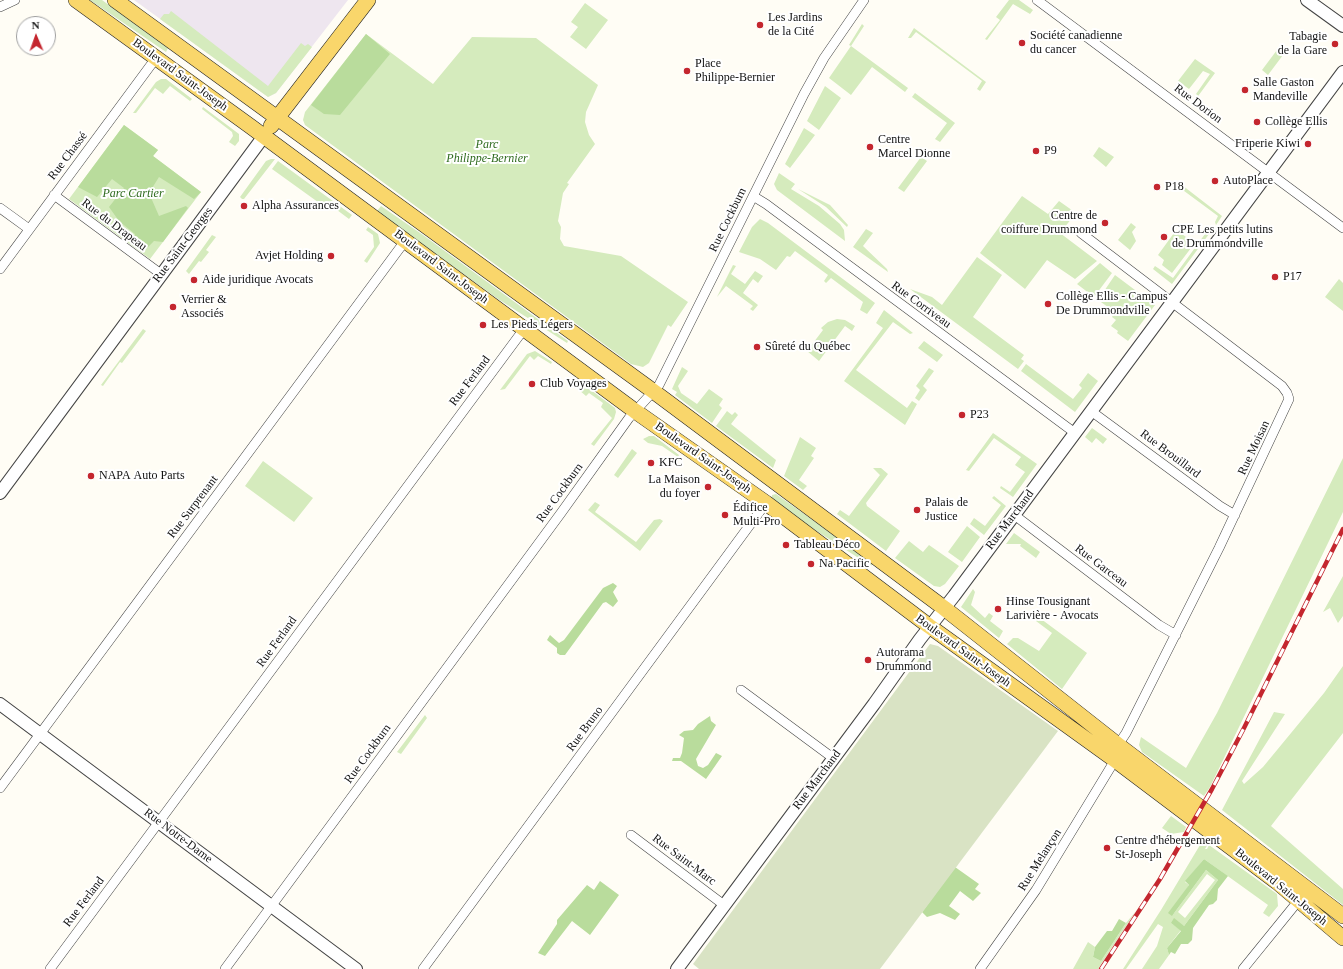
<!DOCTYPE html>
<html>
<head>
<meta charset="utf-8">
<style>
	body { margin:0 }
	#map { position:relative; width:1343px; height:969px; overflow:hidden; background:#fffdf5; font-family:Georgia,serif }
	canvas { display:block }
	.north { position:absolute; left:16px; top:16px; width:40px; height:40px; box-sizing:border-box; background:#fff; border:1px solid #a0a0a0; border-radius:50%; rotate:358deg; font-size:11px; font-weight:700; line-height:16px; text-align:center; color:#111 }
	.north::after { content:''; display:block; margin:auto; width:14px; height:18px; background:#c4262e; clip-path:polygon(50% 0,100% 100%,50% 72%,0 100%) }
</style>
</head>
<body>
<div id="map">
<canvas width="1343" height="969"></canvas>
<div class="north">N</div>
</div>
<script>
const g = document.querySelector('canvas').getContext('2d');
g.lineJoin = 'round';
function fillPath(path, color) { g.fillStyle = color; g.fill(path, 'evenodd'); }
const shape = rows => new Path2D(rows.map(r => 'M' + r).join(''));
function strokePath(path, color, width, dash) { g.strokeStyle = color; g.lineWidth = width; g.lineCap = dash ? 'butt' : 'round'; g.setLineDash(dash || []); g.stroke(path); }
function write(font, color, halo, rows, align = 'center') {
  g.font = font + ' Georgia,serif'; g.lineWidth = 4; g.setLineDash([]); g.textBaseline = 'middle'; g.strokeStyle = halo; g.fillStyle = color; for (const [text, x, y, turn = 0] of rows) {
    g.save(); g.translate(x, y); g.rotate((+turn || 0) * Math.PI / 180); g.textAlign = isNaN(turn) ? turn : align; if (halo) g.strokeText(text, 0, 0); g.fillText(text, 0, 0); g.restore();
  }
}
fillPath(shape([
	[134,0,348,0,276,93,268,97]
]), '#eee6ef');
fillPath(shape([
	[90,0,102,0,168,48,166,52],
	[1009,0,1019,0,1033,10,1030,14,1013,4,987,40,985,39,1000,20,996,17],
	[585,3,608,20,586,49,570,37,578,27,571,22],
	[171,11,268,86,301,43,305,46,308,44,312,47,276,93,268,97,160,19,164,14,169,14],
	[862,24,864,26,851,46,908,88,905,92,872,67,851,95,829,78,851,46,849,45],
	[914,28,986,82,980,91,977,89,982,81,916,32,911,38,908,38],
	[366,34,433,84,472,37,536,38,598,85,586,112,585,122,589,135,595,144,567,183,569,184,563,193,558,221,561,227,560,239,564,246,621,256,688,302,671,327,668,325,649,363,643,367,631,364,305,125,303,120,305,112],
	[1280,46,1286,51,1268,75,1262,70],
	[1195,59,1215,73,1193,103,1192,102,1197,95,1196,94,1210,74,1203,71,1189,89,1178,81],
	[161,79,166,79,192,99,190,101,170,86,163,94,155,88,136,113,133,113,156,82],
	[825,86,841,98,819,130,807,121],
	[915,93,955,123,940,142,935,139,947,123,912,97],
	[203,107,239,134,239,141,235,146,229,142,233,136,232,132,202,109],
	[124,125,158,150,153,156,201,192,150,259,69,199],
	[804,128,815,135,790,168,785,164],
	[1099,147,1114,157,1106,167,1093,156],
	[921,157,927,161,904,192,898,188],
	[271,159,275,159,244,199,242,199,240,197,266,161],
	[278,161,352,215,349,219,329,204,322,205,272,169],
	[779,173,795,184,791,189,819,206,840,224,844,230,845,241,777,190,774,184],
	[1178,182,1222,216,1216,225,1215,222,1218,216,1176,185],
	[798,189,830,205,848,225,847,227,826,207],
	[1022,196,1048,214,1059,201,1076,213,1060,233,1097,261,1075,279,1047,260,1025,289,980,253],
	[381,206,423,235,568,341,567,343,498,299,377,211],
	[760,219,768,223,875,303,867,314,860,310,863,302,831,278,826,283,824,281,828,275,795,251,790,257,787,256,776,270,760,259,739,252,752,227],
	[1131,223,1136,227,1132,232,1136,241,1130,250,1118,240],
	[368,227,378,234,380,243,367,263,364,261,374,247,373,235,366,230],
	[866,229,873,233,863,246,887,269,888,272,853,247],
	[1204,230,1209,234,1172,284,1153,269,1155,266,1173,278,1205,234,1202,232],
	[1178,231,1190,240,1191,248,1172,273,1162,265,1164,260,1158,255,1174,233,1176,235],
	[212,235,216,237,206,250,209,252,201,262,199,261,189,274,186,271],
	[977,257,1002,275,973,317,1024,355,1021,359,1024,361,1018,369,910,289,932,297,942,305],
	[1100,263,1112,273,1094,297,1077,284],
	[733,265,736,266,731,274,745,284,755,271,763,276,758,283,753,279,743,293,758,305,753,311,750,309,753,306,726,286,717,297],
	[1115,275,1155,305,1128,341,1117,333,1118,331,1111,326,1116,320,1112,317,1115,312,1098,300],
	[1339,279,1343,283,1343,311,1325,297],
	[884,310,913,333,910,334,893,322,856,370,907,408,912,401,917,404,905,425,844,381,883,328,876,323],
	[837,319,845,320,855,326,852,331,845,326,819,361,807,351,823,330,821,328,828,322],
	[143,329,146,331,122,363,120,362,103,386,101,385],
	[924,341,943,355,937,362,918,348],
	[535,351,552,362,551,364,538,356,534,360,530,356,505,389,500,390,527,354],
	[1026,364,1073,399,1082,388,1079,385,1088,373,1098,381,1075,412,1021,371],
	[682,367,688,371,678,386,681,393,697,404,709,389,723,399,719,405,722,408,712,423,675,395,677,392,672,389],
	[929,368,934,371,923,386,927,390,919,401,915,398,920,390,916,386],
	[583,384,615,408,616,412,614,419,594,446,591,444,612,418,601,407,603,403,589,393,586,396,579,390],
	[727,411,732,415,735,412,738,415,731,424,776,460,773,468,716,426],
	[1092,428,1107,439,1103,444,1096,438,1092,443,1085,437],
	[993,433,1037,464,1013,497,1000,488,1001,486,1010,492,1025,472,1015,465,1021,457,994,438,969,471,966,470],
	[649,436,654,436,679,455,678,457,662,446,648,443,643,439],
	[800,437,816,448,811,456,814,458,799,480,807,486,803,490,784,476],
	[632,449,637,453,618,478,614,475],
	[1343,458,1343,512,1210,787,1204,796,1142,752,1139,745,1141,737,1186,768,1217,713],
	[263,461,313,498,294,522,245,486],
	[873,468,881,468,888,474,866,503,867,506,900,531,886,551,837,514,840,510,849,516,880,475],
	[776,494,821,526,872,564,871,566,798,519,772,499,772,495],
	[994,496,1006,506,984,535,970,524,974,518,985,526,1001,505,992,498],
	[595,502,600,505,595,512,636,542,654,520,660,519,663,521,640,551,588,510],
	[967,526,980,537,962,562,948,552],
	[1014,533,1040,552,1036,558,1020,546,1021,544,1006,544],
	[909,541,923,552,929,545,959,566,945,584,940,587,934,586,895,558],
	[1343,576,1343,616,1338,623,1330,608,1323,612],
	[973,589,975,592,971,605,985,618,989,613,993,616,990,621,1003,631,999,638,961,607],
	[1037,616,1087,653,1062,689,1007,644,1013,638,1018,638,1039,651,1052,633,1036,621],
	[1343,666,1343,733,1271,826,1343,889,1343,905,1222,810,1274,712,1285,714,1242,781,1244,784,1263,767,1324,693],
	[425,715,427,718,401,754,397,752],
	[1171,816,1186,827,1184,832,1171,834,1162,828],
	[1203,840,1208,844,1205,849,1207,849,1209,845,1277,894,1278,906,1269,917,1263,913,1268,905,1204,859,1185,882,1189,885,1172,916,1206,870,1218,880,1184,926,1171,923,1181,930,1167,948,1169,955,1159,969,1142,969,1157,946,1163,927,1158,924,1126,969,1123,969,1161,910],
	[1207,874,1215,880,1185,918,1178,912],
	[1136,911,1098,969,1073,969,1088,942,1095,947,1093,957,1101,961,1126,923]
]), '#d5ebbd');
fillPath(shape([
	[366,34,390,54,340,115,324,114,311,105],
	[124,125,158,150,153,156,201,192,194,199,159,177,149,193,159,216,186,206,188,208,163,242,154,241,148,247,135,237,135,234,119,221,109,207,124,188,112,179,97,197,78,187],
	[613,583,617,586,613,592,618,601,613,607,606,602,603,603,565,655,560,655,557,653,557,648,547,640,550,635,559,643,564,640,603,588],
	[710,716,711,721,716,725,696,759,698,766,703,768,708,765,716,753,722,756,706,779,681,761,672,761,673,758,680,758,682,753,684,738,679,735,684,731,693,730,698,724],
	[1204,859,1228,876,1218,889,1217,900,1213,904,1209,905,1193,928,1192,940,1188,944,1181,944,1175,954,1171,952,1169,955,1167,948,1181,931,1171,923,1174,918,1184,926,1218,880,1206,870,1172,916,1168,913,1189,885,1185,881],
	[955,867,979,884,975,889,981,893,973,901,960,891,949,906,960,914,955,920,940,913,927,917,922,912],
	[600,881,619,895,590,935,572,921,545,956,538,953,557,924,557,920,587,885,594,890],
	[1119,919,1126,923,1101,961,1093,957,1095,947,1107,931,1112,931]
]), '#b9dc9c');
fillPath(shape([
	[930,644,938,646,1058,731,880,969,699,969,693,964]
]), '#d9e3c4');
const minor = shape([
	[1037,0,1343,228],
	[0,7,15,0],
	[54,195,161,274],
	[753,196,766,204,1075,433],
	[0,208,29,229],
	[1081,233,1282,386,1287,393,1289,399,1219,548,1126,733,1118,745],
	[0,269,156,58],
	[1091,411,1220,506,1235,515],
	[1013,514,1159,625,1176,635],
	[741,690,833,758],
	[0,788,405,241],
	[631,835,724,905],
	[50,969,524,329],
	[225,969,561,513,629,418,659,385,804,94,824,58,864,0],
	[423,969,766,503],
	[980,969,1036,890,1115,760],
	[1243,969,1299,900]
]);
const tertiary = shape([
	[1307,0,1343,26],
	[0,493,264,136],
	[0,704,356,969],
	[677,969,874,704,920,639,954,596,1343,72]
]);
const primary = shape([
	[76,0,250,126,635,411,766,503,929,626,1115,760,1277,882,1343,938],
	[115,0,653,391,944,608,1118,745,1343,916],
	[271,126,368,0]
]);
strokePath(minor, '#444', 10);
strokePath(tertiary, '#444', 14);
strokePath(primary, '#222', 16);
strokePath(minor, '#fff', 9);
strokePath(tertiary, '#fff', 12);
strokePath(primary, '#f9d66b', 15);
const rail = shape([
	[1101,969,1160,879,1212,789,1244,728,1343,529]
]);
strokePath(rail, '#c4262e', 4.5);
strokePath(rail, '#fff', 3, [9]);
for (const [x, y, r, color] of [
	[760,25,4,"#c4262e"],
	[1022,43,4,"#c4262e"],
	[1335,44,4,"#c4262e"],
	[687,71,4,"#c4262e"],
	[1245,90,4,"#c4262e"],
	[1257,122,4,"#c4262e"],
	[1308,144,4,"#c4262e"],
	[870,147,4,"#c4262e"],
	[1036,151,4,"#c4262e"],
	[1215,181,4,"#c4262e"],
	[1157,187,4,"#c4262e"],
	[244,206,4,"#c4262e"],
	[1105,223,4,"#c4262e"],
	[1164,237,4,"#c4262e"],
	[331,256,4,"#c4262e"],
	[1275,277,4,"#c4262e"],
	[194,280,4,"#c4262e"],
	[1048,304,4,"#c4262e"],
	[173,307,4,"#c4262e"],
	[483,325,4,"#c4262e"],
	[757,347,4,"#c4262e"],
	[532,384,4,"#c4262e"],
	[962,415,4,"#c4262e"],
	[651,463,4,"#c4262e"],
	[91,476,4,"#c4262e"],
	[708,487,4,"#c4262e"],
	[917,510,4,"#c4262e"],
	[725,515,4,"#c4262e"],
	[786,545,4,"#c4262e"],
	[811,564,4,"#c4262e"],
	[998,609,4,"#c4262e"],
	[868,660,4,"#c4262e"],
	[1107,848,4,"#c4262e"]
]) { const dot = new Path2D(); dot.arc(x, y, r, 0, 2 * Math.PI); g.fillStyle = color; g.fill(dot); strokePath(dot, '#fff', 1.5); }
write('12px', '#111', '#fff', [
	["Les Jardins",768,18],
	["de la Cité",768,32],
	["Société canadienne",1030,36],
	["du cancer",1030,50],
	["Tabagie",1327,37,"right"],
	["de la Gare",1327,51,"right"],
	["Place",695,64],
	["Philippe-Bernier",695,78],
	["Salle Gaston",1253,83],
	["Mandeville",1253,97],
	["Collège Ellis",1265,122],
	["Centre",878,140],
	["Marcel Dionne",878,154],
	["Friperie Kiwi",1300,144,"right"],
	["P9",1044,151],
	["AutoPlace",1223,181],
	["P18",1165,187],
	["Alpha Assurances",252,206],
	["Centre de",1097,216,"right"],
	["coiffure Drummond",1097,230,"right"],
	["CPE Les petits lutins",1172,230],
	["de Drummondville",1172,244],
	["Avjet Holding",323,256,"right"],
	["P17",1283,277],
	["Aide juridique Avocats",202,280],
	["Collège Ellis - Campus",1056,297],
	["De Drummondville",1056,311],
	["Verrier &",181,300],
	["Associés",181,314],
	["Les Pieds Légers",491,325],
	["Sûreté du Québec",765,347],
	["Club Voyages",540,384],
	["P23",970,415],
	["KFC",659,463],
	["NAPA Auto Parts",99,476],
	["La Maison",700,480,"right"],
	["du foyer",700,494,"right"],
	["Palais de",925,503],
	["Justice",925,517],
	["Édifice",733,508],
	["Multi-Pro",733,522],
	["Tableau Déco",794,545],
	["Na Pacific",819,564],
	["Hinse Tousignant",1006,602],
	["Larivière - Avocats",1006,616],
	["Autorama",876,653],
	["Drummond",876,667],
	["Centre d'hébergement",1115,841],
	["St-Joseph",1115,855]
], 'left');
write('12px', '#111', '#fff', [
	["Boulevard Saint-Joseph",180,75,36],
	["Rue Dorion",1198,104,37],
	["Rue Chassé",68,156,-53],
	["Rue Cockburn",728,220,-64],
	["Rue du Drapeau",114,225,37],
	["Rue Saint-Georges",183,245,-53],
	["Boulevard Saint-Joseph",441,267,37],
	["Rue Corriveau",921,305,36],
	["Rue Ferland",470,381,-53],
	["Rue Moisan",1254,448,-65],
	["Rue Brouillard",1170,454,37],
	["Boulevard Saint-Joseph",703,458,35],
	["Rue Cockburn",560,493,-54],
	["Rue Surprenant",193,507,-53],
	["Rue Marchand",1010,520,-53],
	["Rue Garceau",1101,566,37],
	["Rue Ferland",277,642,-54],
	["Boulevard Saint-Joseph",963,651,36],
	["Rue Bruno",585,729,-54],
	["Rue Cockburn",368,754,-54],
	["Rue Marchand",817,780,-53],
	["Rue Notre-Dame",178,836,37],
	["Rue Saint-Marc",684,860,37],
	["Rue Melançon",1040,860,-58],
	["Boulevard Saint-Joseph",1281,887,39],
	["Rue Ferland",84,902,-53]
]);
write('italic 12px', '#2f6b1f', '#fff', [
	["Parc",487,145],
	["Philippe-Bernier",487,159],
	["Parc Cartier",133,194]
]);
</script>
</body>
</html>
